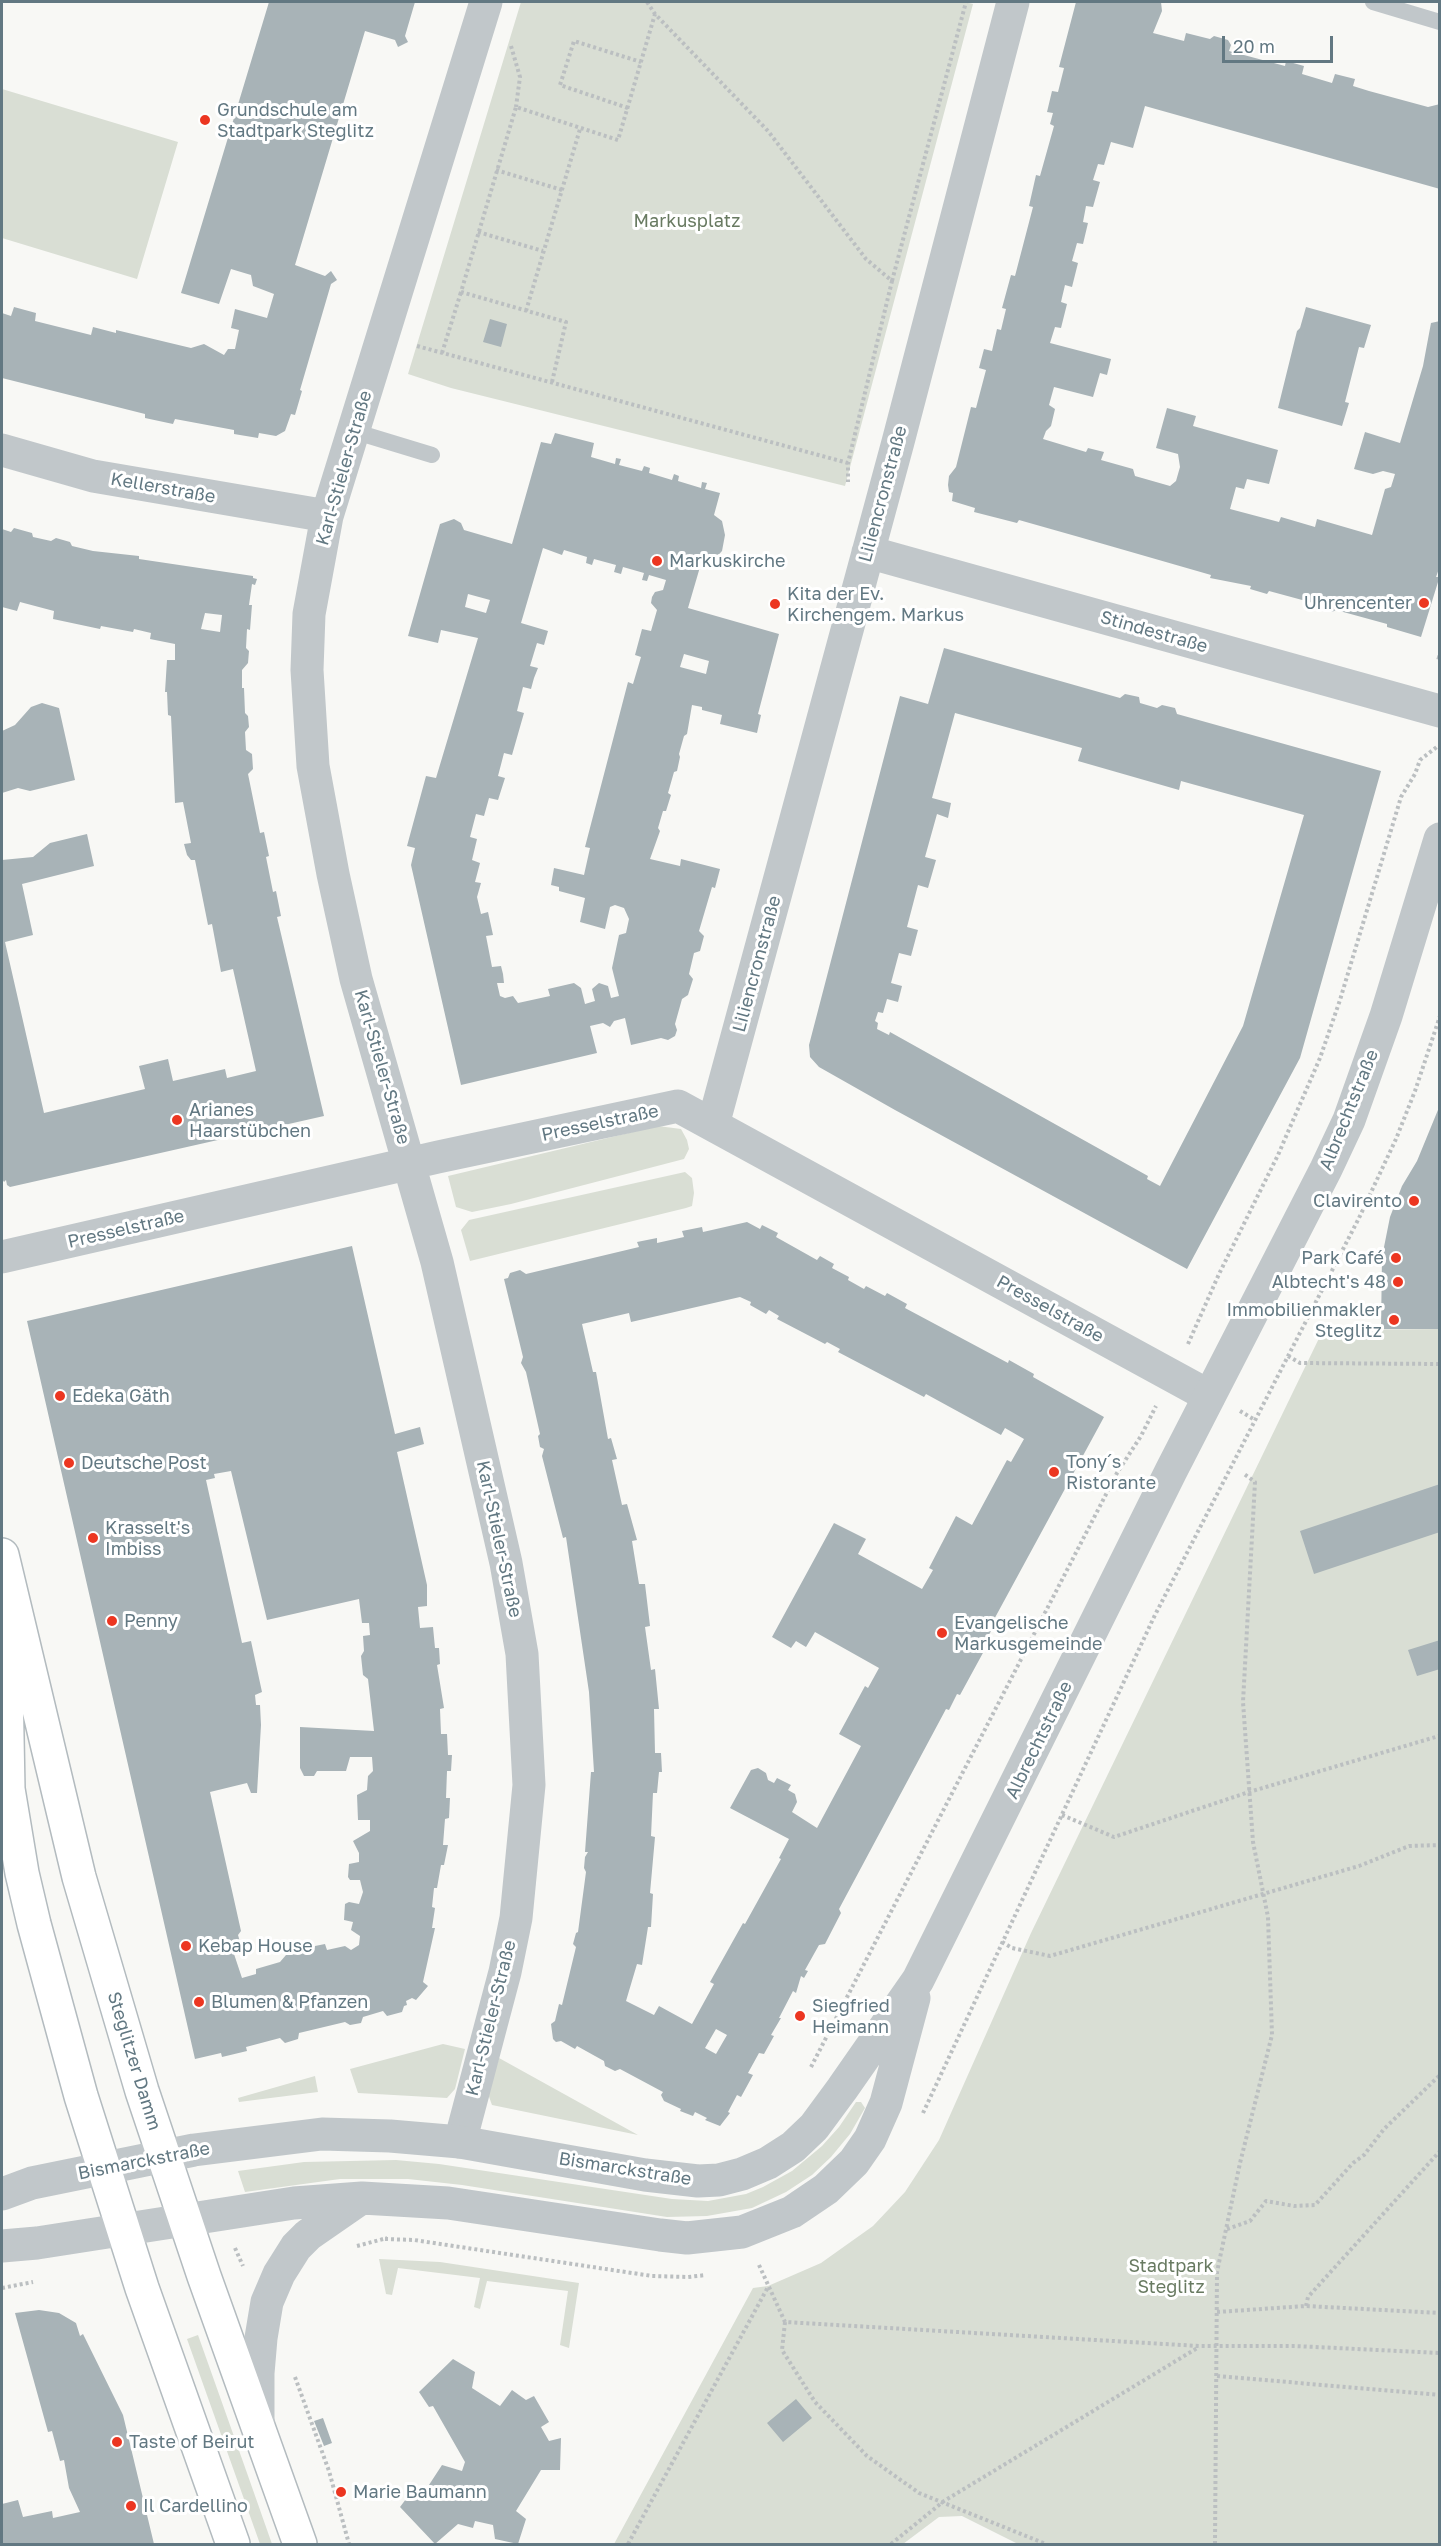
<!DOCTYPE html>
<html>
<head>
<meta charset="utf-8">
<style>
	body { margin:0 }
	#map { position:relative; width:1441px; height:2546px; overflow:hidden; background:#f8f8f5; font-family:"Golos Text",sans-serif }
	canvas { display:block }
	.frame { position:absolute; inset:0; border:3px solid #627882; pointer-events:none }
	.scale { position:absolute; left:1222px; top:36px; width:111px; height:27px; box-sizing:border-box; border:3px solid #627882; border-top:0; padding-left:8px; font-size:18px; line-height:21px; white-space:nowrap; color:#627882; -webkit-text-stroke:4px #fff; paint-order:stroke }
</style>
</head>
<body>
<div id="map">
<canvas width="1441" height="2546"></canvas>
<div class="frame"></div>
<div class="scale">20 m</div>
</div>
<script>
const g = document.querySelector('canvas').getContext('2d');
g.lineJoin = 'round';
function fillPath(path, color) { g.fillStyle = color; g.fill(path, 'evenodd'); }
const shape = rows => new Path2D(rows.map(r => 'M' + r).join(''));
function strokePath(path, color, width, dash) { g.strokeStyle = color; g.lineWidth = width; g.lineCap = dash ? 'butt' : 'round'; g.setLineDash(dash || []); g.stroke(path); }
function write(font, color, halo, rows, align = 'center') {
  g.font = font + ' "Golos Text",sans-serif'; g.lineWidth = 6; g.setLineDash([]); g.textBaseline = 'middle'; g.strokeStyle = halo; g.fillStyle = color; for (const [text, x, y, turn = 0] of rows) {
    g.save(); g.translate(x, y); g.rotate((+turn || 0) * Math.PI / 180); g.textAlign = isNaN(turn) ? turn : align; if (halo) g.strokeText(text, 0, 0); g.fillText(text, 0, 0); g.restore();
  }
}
fillPath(shape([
	[521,2,965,2,973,4,845,486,451,388,408,374],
	[2,89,178,142,137,279,2,238],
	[658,1126,681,1129,687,1140,689,1149,684,1159,511,1204,472,1212,456,1207,448,1176],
	[685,1172,692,1178,694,1193,692,1206,686,1208,470,1261,461,1230,469,1220],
	[1439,1329,1439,2544,1018,2544,962,2516,939,2517,903,2544,614,2544,753,2288,768,2286,821,2263,873,2226,905,2192,939,2140,1031,1933,1323,1330],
	[443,2044,465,2049,455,2089,447,2098,358,2093,350,2069],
	[499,2058,638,2135,492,2105,488,2094],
	[315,2076,318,2092,239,2102,238,2098],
	[856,2102,861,2102,865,2108,850,2134,831,2157,812,2175,786,2192,752,2208,707,2216,667,2217,462,2185,408,2179,340,2179,245,2192,238,2171,304,2162,396,2160,439,2164,672,2199,708,2201,746,2194,763,2187,792,2171,822,2146,839,2127],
	[379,2259,440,2262,579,2283,569,2348,560,2345,568,2291,487,2281,480,2309,474,2307,480,2278,398,2268,392,2295,386,2294],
	[198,2335,247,2473,272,2544,260,2544,187,2339]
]), '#d9ded4');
fillPath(shape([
	[269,2,415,2,405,36,408,42,398,47,395,40,365,31,295,265,325,276,331,271,337,280,331,284,300,390,302,391,295,415,291,414,285,431,276,436,259,433,258,438,234,434,234,430,175,419,173,424,145,418,145,414,2,378,2,313,11,316,14,307,36,313,35,321,91,335,93,327,116,333,116,330,191,348,204,344,224,355,228,349,235,349,239,330,231,328,235,309,267,318,274,294,253,286,251,275,231,269,219,304,181,293],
	[1076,2,1161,2,1162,11,1153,33,1184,41,1186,33,1210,39,1214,36,1228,40,1231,45,1229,51,1285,66,1286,61,1304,66,1302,74,1332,83,1335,74,1355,79,1353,86,1369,91,1428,107,1440,104,1440,189,1145,106,1133,148,1111,142,1104,165,1098,164,1093,180,1100,182,1093,207,1086,206,1083,222,1088,223,1083,244,1077,243,1072,261,1078,263,1072,287,1065,285,1061,302,1067,304,1061,328,1055,327,1050,343,1111,359,1107,375,1100,373,1093,397,1054,387,1049,405,1055,409,1051,426,1046,431,1043,439,1086,452,1088,448,1104,452,1101,460,1133,469,1135,476,1170,486,1176,481,1180,467,1178,454,1156,448,1167,408,1196,416,1193,426,1278,450,1269,484,1247,479,1244,489,1236,487,1230,509,1279,522,1281,517,1315,527,1317,519,1372,535,1385,489,1391,487,1395,474,1383,471,1373,474,1354,469,1365,432,1400,443,1423,366,1431,323,1440,321,1440,566,1436,577,1439,577,1438,582,1421,637,1387,627,1387,624,1336,610,1332,612,1318,608,1317,604,1269,591,1267,594,1250,589,1251,586,1210,578,1211,575,1079,537,1019,520,1017,523,974,512,975,508,952,501,953,493,949,492,948,485,949,476,956,467,971,407,976,408,986,370,979,368,984,349,992,351,997,329,1001,330,1006,309,1002,308,1011,275,1015,276,1033,207,1029,206,1036,175,1040,176,1054,126,1050,124,1053,113,1047,112,1052,91,1058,92,1064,68,1059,67],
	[1306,307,1371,325,1364,348,1359,347,1345,402,1349,403,1342,426,1278,408,1297,331,1300,328],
	[490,319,507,324,501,347,483,342],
	[555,433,594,443,591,457,615,464,616,458,621,459,619,465,642,471,644,466,650,468,649,473,672,480,674,474,679,476,678,481,701,488,702,482,707,483,705,489,720,493,714,515,722,521,725,535,722,551,710,564,700,567,688,608,779,634,758,714,761,715,757,733,720,724,722,715,702,710,702,707,692,705,687,734,684,736,679,754,680,757,677,771,674,772,668,793,671,795,666,811,663,811,658,828,660,831,650,859,680,866,681,859,720,869,715,888,712,887,699,931,704,936,700,951,694,953,689,974,693,979,688,995,682,999,675,1024,677,1030,675,1036,668,1040,661,1038,631,1045,625,1018,614,1021,610,1027,603,1023,590,1026,597,1053,461,1085,411,865,415,848,407,846,426,776,436,778,478,638,441,630,438,643,408,636,440,524,454,519,461,523,464,530,512,544,541,442,551,444],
	[543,548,562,555,564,550,587,557,586,563,592,565,594,559,616,565,614,572,621,574,623,567,644,573,642,580,647,581,649,575,666,580,663,590,655,592,652,597,651,603,657,610,651,631,642,629,635,655,641,657,633,684,628,682,585,847,590,848,584,875,554,868,551,885,559,887,559,891,585,898,580,922,605,929,610,907,615,905,624,908,629,919,626,933,619,935,612,968,619,996,611,998,608,986,599,983,592,989,595,1001,585,1004,581,988,574,983,548,989,550,996,518,1003,513,996,505,998,500,996,497,983,504,983,503,974,501,966,492,967,486,936,493,935,488,912,481,914,477,897,481,883,475,882,480,863,472,860,477,839,470,837,476,814,484,816,489,798,498,800,505,778,498,776,504,753,512,755,524,713,517,711,523,687,531,689,534,678,538,668,530,666,537,643,544,645,548,631,521,623],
	[468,594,490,600,486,613,465,607],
	[684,654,709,661,706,674,680,667],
	[14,528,32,533,33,537,51,541,56,538,70,542,72,546,93,551,139,556,139,559,253,576,253,578,257,579,255,585,252,584,249,605,252,605,250,630,247,629,246,648,249,651,248,663,242,670,242,688,244,688,245,713,248,716,249,727,245,732,246,750,252,754,253,769,248,774,260,833,264,832,269,856,266,857,273,892,276,891,281,916,277,917,324,1116,10,1187,7,1185,6,1180,4,1182,2,1179,2,860,33,857,50,843,87,834,94,866,22,884,33,935,5,942,44,1113,145,1089,139,1066,168,1059,173,1081,225,1069,227,1078,256,1071,233,969,221,972,212,924,208,925,195,860,191,860,187,855,184,844,191,843,183,802,175,803,171,716,168,715,167,692,165,692,167,660,175,660,175,644,150,639,151,633,134,629,133,632,101,626,100,629,53,619,54,611,20,602,17,611,2,607,2,529,11,532],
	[205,613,222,615,220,632,201,629],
	[944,648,1120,698,1125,694,1139,697,1140,703,1157,708,1162,705,1175,708,1177,714,1381,771,1300,1058,1187,1269,895,1110,819,1067,810,1057,809,1045,900,696,928,704],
	[955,713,1082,748,1078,761,1179,790,1181,781,1304,815,1243,1026,1160,1186,1147,1179,1148,1176,890,1032,889,1035,877,1029,878,1023,875,1021,878,1012,883,1013,887,999,898,1002,902,986,891,983,899,953,911,956,918,930,907,927,918,885,928,888,936,860,925,857,937,814,948,818,951,803,932,798],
	[42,703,59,708,75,780,30,791,18,788,2,793,2,731,15,725,31,707],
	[1440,1105,1440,1329,1381,1329,1382,1257,1390,1217,1402,1186,1417,1161],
	[747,1222,760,1229,762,1225,778,1233,776,1237,817,1260,820,1256,834,1264,832,1268,849,1277,848,1280,864,1289,866,1286,885,1296,887,1293,907,1304,905,1308,1008,1363,1009,1360,1034,1374,1033,1377,1104,1417,991,1625,994,1626,987,1638,990,1640,960,1695,957,1694,949,1710,946,1709,839,1909,841,1913,825,1944,819,1945,805,1970,808,1971,804,1978,801,1976,796,1993,793,1991,779,2018,781,2018,771,2035,774,2036,764,2054,759,2053,748,2073,753,2075,741,2097,737,2095,728,2112,730,2113,720,2126,705,2120,707,2118,695,2112,693,2116,680,2111,681,2109,664,2101,661,2095,663,2092,620,2069,615,2071,605,2066,604,2061,577,2046,575,2049,561,2041,556,2042,553,2039,551,2024,555,2021,559,2004,562,2005,576,1947,573,1944,576,1933,578,1932,586,1872,584,1868,585,1857,588,1852,585,1852,591,1772,594,1772,589,1692,566,1537,563,1538,542,1456,544,1449,540,1447,538,1436,540,1434,526,1372,521,1363,523,1357,504,1279,508,1278,510,1273,520,1270,526,1274,639,1247,637,1242,657,1238,657,1243,684,1237,682,1231,702,1227,703,1232],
	[740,1297,751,1302,750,1305,766,1314,769,1310,779,1316,777,1319,825,1344,827,1342,840,1349,838,1352,924,1397,926,1394,1001,1435,1005,1428,1024,1439,1011,1462,1007,1460,972,1525,956,1516,929,1568,933,1570,922,1589,858,1554,866,1539,834,1523,772,1637,791,1648,796,1641,806,1647,815,1632,879,1668,868,1688,865,1686,839,1734,861,1746,817,1828,792,1812,797,1802,795,1794,788,1790,791,1785,777,1778,774,1783,768,1780,766,1773,758,1768,751,1770,730,1808,789,1839,779,1858,781,1859,745,1924,743,1923,710,1982,714,1984,692,2024,659,2006,654,2015,626,2001,637,1964,642,1965,648,1927,651,1927,653,1894,650,1893,655,1837,651,1836,653,1793,657,1793,659,1772,662,1772,661,1753,655,1753,654,1709,659,1709,655,1669,651,1670,645,1627,650,1626,645,1584,639,1584,632,1541,637,1540,627,1504,622,1505,612,1460,617,1459,611,1438,608,1439,596,1372,593,1372,582,1324,629,1313,631,1322],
	[716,2029,727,2035,716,2054,705,2048],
	[352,1246,395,1434,420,1427,424,1444,397,1452,427,1585,427,1606,418,1607,420,1628,433,1627,435,1648,439,1648,440,1664,437,1665,444,1708,440,1709,441,1734,447,1734,448,1755,452,1755,451,1771,447,1771,446,1798,450,1798,449,1818,445,1819,443,1845,448,1845,444,1865,441,1865,437,1888,434,1888,432,1907,435,1908,432,1928,435,1928,423,1982,428,1986,416,2000,412,1998,406,2001,407,2005,404,2006,402,2012,387,2016,383,2011,363,2017,361,2023,350,2025,345,2022,299,2033,298,2039,285,2043,280,2038,246,2047,247,2051,222,2057,221,2053,195,2059,27,1321],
	[231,1471,267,1620,359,1599,362,1623,369,1623,370,1635,363,1636,364,1651,361,1656,363,1675,368,1679,374,1731,300,1727,300,1768,304,1776,314,1776,317,1771,346,1771,350,1757,372,1757,373,1771,368,1776,367,1790,357,1795,358,1820,370,1820,370,1831,353,1841,359,1853,359,1862,349,1864,348,1877,350,1880,360,1880,363,1892,359,1904,349,1902,345,1904,344,1920,353,1922,351,1930,360,1936,359,1945,351,1950,345,1946,327,1950,325,1944,300,1949,301,1951,286,1955,280,1962,256,1969,256,1974,242,1978,234,1954,240,1953,242,1949,238,1935,241,1931,210,1792,247,1783,251,1793,257,1793,261,1725,260,1705,256,1705,255,1695,262,1692,251,1641,242,1643,206,1480,215,1478,214,1474],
	[1440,1484,1440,1532,1314,1574,1300,1531],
	[1440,1640,1440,1669,1417,1676,1408,1650],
	[39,2310,59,2313,76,2323,80,2336,83,2334,123,2415,154,2544,2,2544,2,2504,18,2500,23,2517,52,2511,53,2518,80,2512,69,2488,64,2460,60,2461,52,2431,48,2432,15,2313],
	[453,2359,475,2372,472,2388,500,2406,512,2390,526,2400,534,2396,549,2422,541,2427,549,2441,561,2438,560,2470,541,2470,516,2511,526,2519,518,2544,495,2539,493,2525,475,2521,473,2528,458,2524,435,2544,400,2507,415,2487,427,2488,442,2465,462,2471,465,2462,433,2406,429,2407,419,2392],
	[796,2399,812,2418,783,2442,767,2423],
	[323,2418,332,2443,324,2446,314,2421]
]), '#a8b3b7');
const secondary = shape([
	[2,1555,79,1877,142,2091,204,2276,300,2544],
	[5,1632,8,1789,22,1873,34,1924,81,2096,142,2288,233,2544]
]);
strokePath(secondary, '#b3bbbf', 36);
strokePath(shape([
	[647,2,655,14,768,131,866,259,892,281,848,463,848,482],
	[511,46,520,77,516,107],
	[628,108,560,85,574,41,641,62],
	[496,170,562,190],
	[478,232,543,251],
	[892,281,966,2],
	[526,311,580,129],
	[417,346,848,463],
	[442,353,461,292],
	[552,382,566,322,461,292,516,107,618,140,655,14],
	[1437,657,1440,658],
	[1188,1344,1219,1274,1278,1155,1320,1058,1340,1000,1401,797,1415,774,1420,760,1438,746],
	[1288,1356,1300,1363,1440,1364],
	[1240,1411,1255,1420],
	[1062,1815,1114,1837,1249,1792,1439,1736],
	[1002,1942,1012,1948,1050,1956,1359,1866,1409,1846,1440,1845],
	[811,2067,1117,1473,1141,1436,1156,1406],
	[923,2113,1154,1617,1359,1218,1396,1139,1415,1091,1440,1016],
	[1227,2229,1250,2221,1266,2201,1294,2206,1315,2205,1353,2163,1364,2155,1384,2129,1440,2075],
	[385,2239,414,2240,652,2276,688,2277,706,2275],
	[357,2246,387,2238],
	[235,2248,243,2266],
	[759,2265,785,2322,1199,2346,1295,2346,1440,2353],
	[2,2288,33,2282],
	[1306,2306,1308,2297,1440,2151],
	[1217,2312,1306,2306,1440,2313],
	[785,2322,782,2350,815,2402,867,2456,919,2493,1046,2544],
	[1217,2376,1440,2395],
	[295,2377,329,2471,349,2544],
	[628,2544,768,2287],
	[891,2544,944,2501,1199,2347],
	[1215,2544,1217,2272,1240,2163,1272,2035,1268,1917,1253,1842,1243,1702,1255,1482,1244,1474]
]), '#bbbfc1', 4, [3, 3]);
strokePath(shape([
	[1373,2,1440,22],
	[353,431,432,455]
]), '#c1c7ca', 16);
strokePath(shape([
	[2,450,93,476,327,516],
	[868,552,1440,711],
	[713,1125,898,442,1013,2],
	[2,1257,438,1157,678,1106,1209,1396],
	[460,2142,505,1972,516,1918,529,1785,522,1654,506,1563,437,1262,356,979,333,874,313,766,307,670,309,614,327,516,486,2]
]), '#c1c7ca', 33);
strokePath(shape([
	[2,2194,32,2183,194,2150,322,2134,390,2136,460,2142,645,2175,698,2181,719,2180,742,2174,768,2163,793,2147,814,2127,842,2089,918,1980,1171,1471,1326,1169,1349,1120,1386,1016,1440,839],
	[2,2246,37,2243,294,2203,362,2198,448,2203,660,2235,687,2238,742,2232,792,2212,826,2189,854,2162,870,2139,886,2103,914,1998],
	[258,2422,258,2373,261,2338,267,2302,279,2274,296,2247,308,2235,360,2199]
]), '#c1c7ca', 33);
strokePath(secondary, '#fff', 33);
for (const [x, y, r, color] of [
	[205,120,6,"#ec3621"],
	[657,561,6,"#ec3621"],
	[1424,603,6,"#ec3621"],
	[775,604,6,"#ec3621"],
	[177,1120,6,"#ec3621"],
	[1414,1201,6,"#ec3621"],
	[1396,1258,6,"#ec3621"],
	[1398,1282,6,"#ec3621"],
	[1394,1320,6,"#ec3621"],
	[60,1396,6,"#ec3621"],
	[69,1463,6,"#ec3621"],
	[1054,1472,6,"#ec3621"],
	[93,1538,6,"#ec3621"],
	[112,1621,6,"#ec3621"],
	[942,1633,6,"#ec3621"],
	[186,1946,6,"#ec3621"],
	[199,2002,6,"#ec3621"],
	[800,2016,6,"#ec3621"],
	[117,2442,6,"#ec3621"],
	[341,2492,6,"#ec3621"],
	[131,2506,6,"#ec3621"]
]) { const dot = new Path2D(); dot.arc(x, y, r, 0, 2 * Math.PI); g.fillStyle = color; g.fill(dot); strokePath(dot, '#fff', 2); }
write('18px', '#627882', '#fff', [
	["Grundschule am",217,110],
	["Stadtpark Steglitz",217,131],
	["Markuskirche",669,561],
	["Kita der Ev.",787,594],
	["Kirchengem. Markus",787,615],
	["Uhrencenter",1412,603,"right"],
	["Arianes",189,1110],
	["Haarstübchen",189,1131],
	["Clavirento",1402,1201,"right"],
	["Park Café",1384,1258,"right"],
	["Albtecht's 48",1386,1282,"right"],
	["Immobilienmakler",1382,1310,"right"],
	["Steglitz",1382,1331,"right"],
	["Edeka Gäth",72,1396],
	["Tony´s",1066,1462],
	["Ristorante",1066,1483],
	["Deutsche Post",81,1463],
	["Krasselt's",105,1528],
	["Imbiss",105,1549],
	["Penny",124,1621],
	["Evangelische",954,1623],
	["Markusgemeinde",954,1644],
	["Kebap House",198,1946],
	["Blumen & Pfanzen",211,2002],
	["Siegfried",812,2006],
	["Heimann",812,2027],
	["Taste of Beirut",129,2442],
	["Marie Baumann",353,2492],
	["Il Cardellino",143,2506]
], 'left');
write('18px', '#687a61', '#fff', [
	["Markusplatz",687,221],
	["Stadtpark",1171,2266],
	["Steglitz",1171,2287]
]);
write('18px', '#627882', '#fff', [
	["Karl-Stieler-Straße",344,468,-74],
	["Kellerstraße",163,488,10],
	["Liliencronstraße",883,494,-75],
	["Stindestraße",1154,632,16],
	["Liliencronstraße",757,964,-75],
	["Karl-Stieler-Straße",382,1067,74],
	["Albrechtstraße",1349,1110,-68],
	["Presselstraße",600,1123,-12],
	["Presselstraße",126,1229,-13],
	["Presselstraße",1050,1309,29],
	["Karl-Stieler-Straße",499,1539,78],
	["Albrechtstraße",1039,1740,-64],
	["Karl-Stieler-Straße",491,2018,-76],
	["Steglitzer Damm",134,2061,73],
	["Bismarckstraße",144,2161,-11],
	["Bismarckstraße",625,2169,9]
]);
</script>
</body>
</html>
